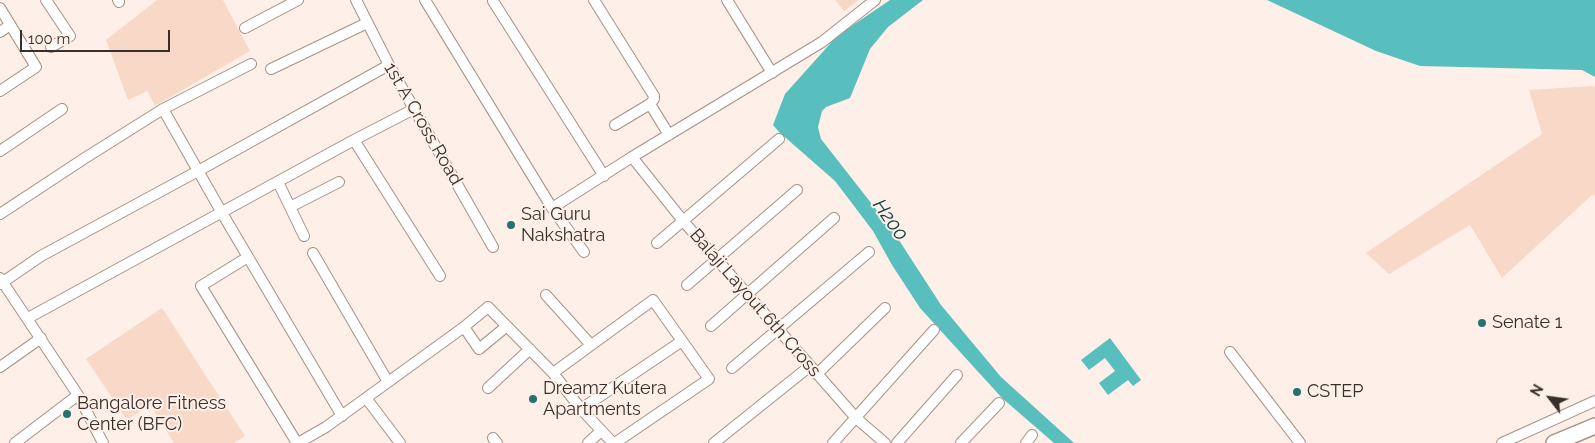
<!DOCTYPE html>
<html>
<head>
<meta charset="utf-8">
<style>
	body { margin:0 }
	#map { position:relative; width:1595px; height:443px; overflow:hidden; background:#fef0e8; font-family:Raleway,sans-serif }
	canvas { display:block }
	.north { position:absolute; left:1525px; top:373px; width:50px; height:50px; -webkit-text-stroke:4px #fef0e8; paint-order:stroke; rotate:300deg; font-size:14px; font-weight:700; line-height:20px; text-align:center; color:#382f2b }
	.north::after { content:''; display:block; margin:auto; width:18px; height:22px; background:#382f2b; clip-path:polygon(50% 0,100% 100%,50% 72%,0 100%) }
	.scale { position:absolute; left:20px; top:30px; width:150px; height:22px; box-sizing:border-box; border:2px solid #382f2b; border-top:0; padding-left:6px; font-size:15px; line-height:18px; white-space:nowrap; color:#382f2b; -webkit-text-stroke:4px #fef0e8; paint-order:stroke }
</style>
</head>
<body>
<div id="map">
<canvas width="1595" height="443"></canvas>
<div class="north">N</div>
<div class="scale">100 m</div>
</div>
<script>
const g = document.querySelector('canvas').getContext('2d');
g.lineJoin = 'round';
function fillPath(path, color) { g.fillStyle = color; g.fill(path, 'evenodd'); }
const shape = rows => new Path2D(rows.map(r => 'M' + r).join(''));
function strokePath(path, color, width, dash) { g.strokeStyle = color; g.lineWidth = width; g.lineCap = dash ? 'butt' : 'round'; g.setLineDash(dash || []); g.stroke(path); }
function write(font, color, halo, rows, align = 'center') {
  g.font = font + ' Raleway,sans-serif'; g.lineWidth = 4; g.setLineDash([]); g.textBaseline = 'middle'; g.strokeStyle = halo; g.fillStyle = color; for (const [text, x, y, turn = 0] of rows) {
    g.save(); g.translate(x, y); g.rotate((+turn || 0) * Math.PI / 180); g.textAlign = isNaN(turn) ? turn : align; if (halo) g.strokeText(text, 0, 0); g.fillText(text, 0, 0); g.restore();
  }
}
fillPath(shape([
	[157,0,223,0,250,51,155,106,147,91,128,100,106,40],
	[835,0,859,0,844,11],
	[1593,86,1595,87,1595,196,1593,194,1502,278,1470,225,1389,274,1366,253,1542,134,1529,90],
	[162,308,245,436,234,443,174,443,150,405,127,420,86,359]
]), '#f8d8c6');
fillPath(shape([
	[890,0,923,0,888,27,870,49,850,98,826,107,822,111,818,127,821,139,893,231,941,305,1001,377,1074,443,1054,443,1002,398,920,308,892,265,873,231,835,181,779,132,773,125,785,94,837,36],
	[1267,0,1595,0,1595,77,1582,70,1420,66,1376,51],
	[1110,338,1141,380,1133,386,1128,380,1108,395,1099,383,1115,371,1105,358,1089,370,1081,360]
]), '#59bfbe');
const minor = shape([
	[46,0,70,36,51,47],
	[118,0,119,2],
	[356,0,389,65,493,247],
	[425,0,552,208,584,252],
	[594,0,654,96,654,99,650,104,669,135],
	[727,0,772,73],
	[493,1,604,176],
	[0,8,36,67,0,91],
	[245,28,298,0],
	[0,32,10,25],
	[251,64,163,109,222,213,342,416],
	[271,69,367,23],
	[615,125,650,104],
	[354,140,440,276],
	[0,151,62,109],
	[632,157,684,222,856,418,885,443],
	[278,182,304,236],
	[290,207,339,182],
	[552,208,632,157,822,42,875,0],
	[0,214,85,158,163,109],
	[657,243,779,139],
	[313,253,388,382],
	[248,257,201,286,297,443],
	[0,278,78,395,103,443],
	[0,284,41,256,198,171,389,65],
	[687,285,797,190],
	[546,295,591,345],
	[28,318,354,140,414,109],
	[711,326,834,218],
	[464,327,479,349,507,326],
	[1230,352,1300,443],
	[0,367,41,338],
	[732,368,869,252],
	[553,373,653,300,709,379,615,443],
	[817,374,885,308],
	[488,388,530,349],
	[366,398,400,443],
	[581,409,682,341],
	[493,438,497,443],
	[15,443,78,395],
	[298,443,326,427,464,327,488,307,553,373,581,409,613,443],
	[588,443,601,431],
	[714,443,810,366],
	[833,443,934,330],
	[897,443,957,375],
	[961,443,999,403],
	[1026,443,1032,435],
	[1502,443,1595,401]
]);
const highway = shape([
	[1554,443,1595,426]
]);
strokePath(minor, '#a69186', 12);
strokePath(highway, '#a69186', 18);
strokePath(minor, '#fff', 10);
strokePath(highway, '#fff', 15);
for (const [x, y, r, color] of [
	[511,225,5,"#277271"],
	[1482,323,5,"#277271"],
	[1297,392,5,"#277271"],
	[533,399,5,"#277271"],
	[67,414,5,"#277271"]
]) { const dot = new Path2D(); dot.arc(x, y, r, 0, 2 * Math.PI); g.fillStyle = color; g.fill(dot); strokePath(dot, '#fef0e8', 2); }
write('18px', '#382f2b', '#fef0e8', [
	["1st A Cross Road",423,124,60],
	["Balaji Layout 6th Cross",755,303,49]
]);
write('18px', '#382f2b', '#fef0e8', [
	["Sai Guru",521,215],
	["Nakshatra",521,236],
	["Senate 1",1492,323],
	["Dreamz Kutera",543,389],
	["Apartments",543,410],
	["CSTEP",1307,392],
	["Bangalore Fitness",77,404],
	["Center (BFC)",77,425]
], 'left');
write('italic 19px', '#104040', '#fef0e8', [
	["H200",890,220,55]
]);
</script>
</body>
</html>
